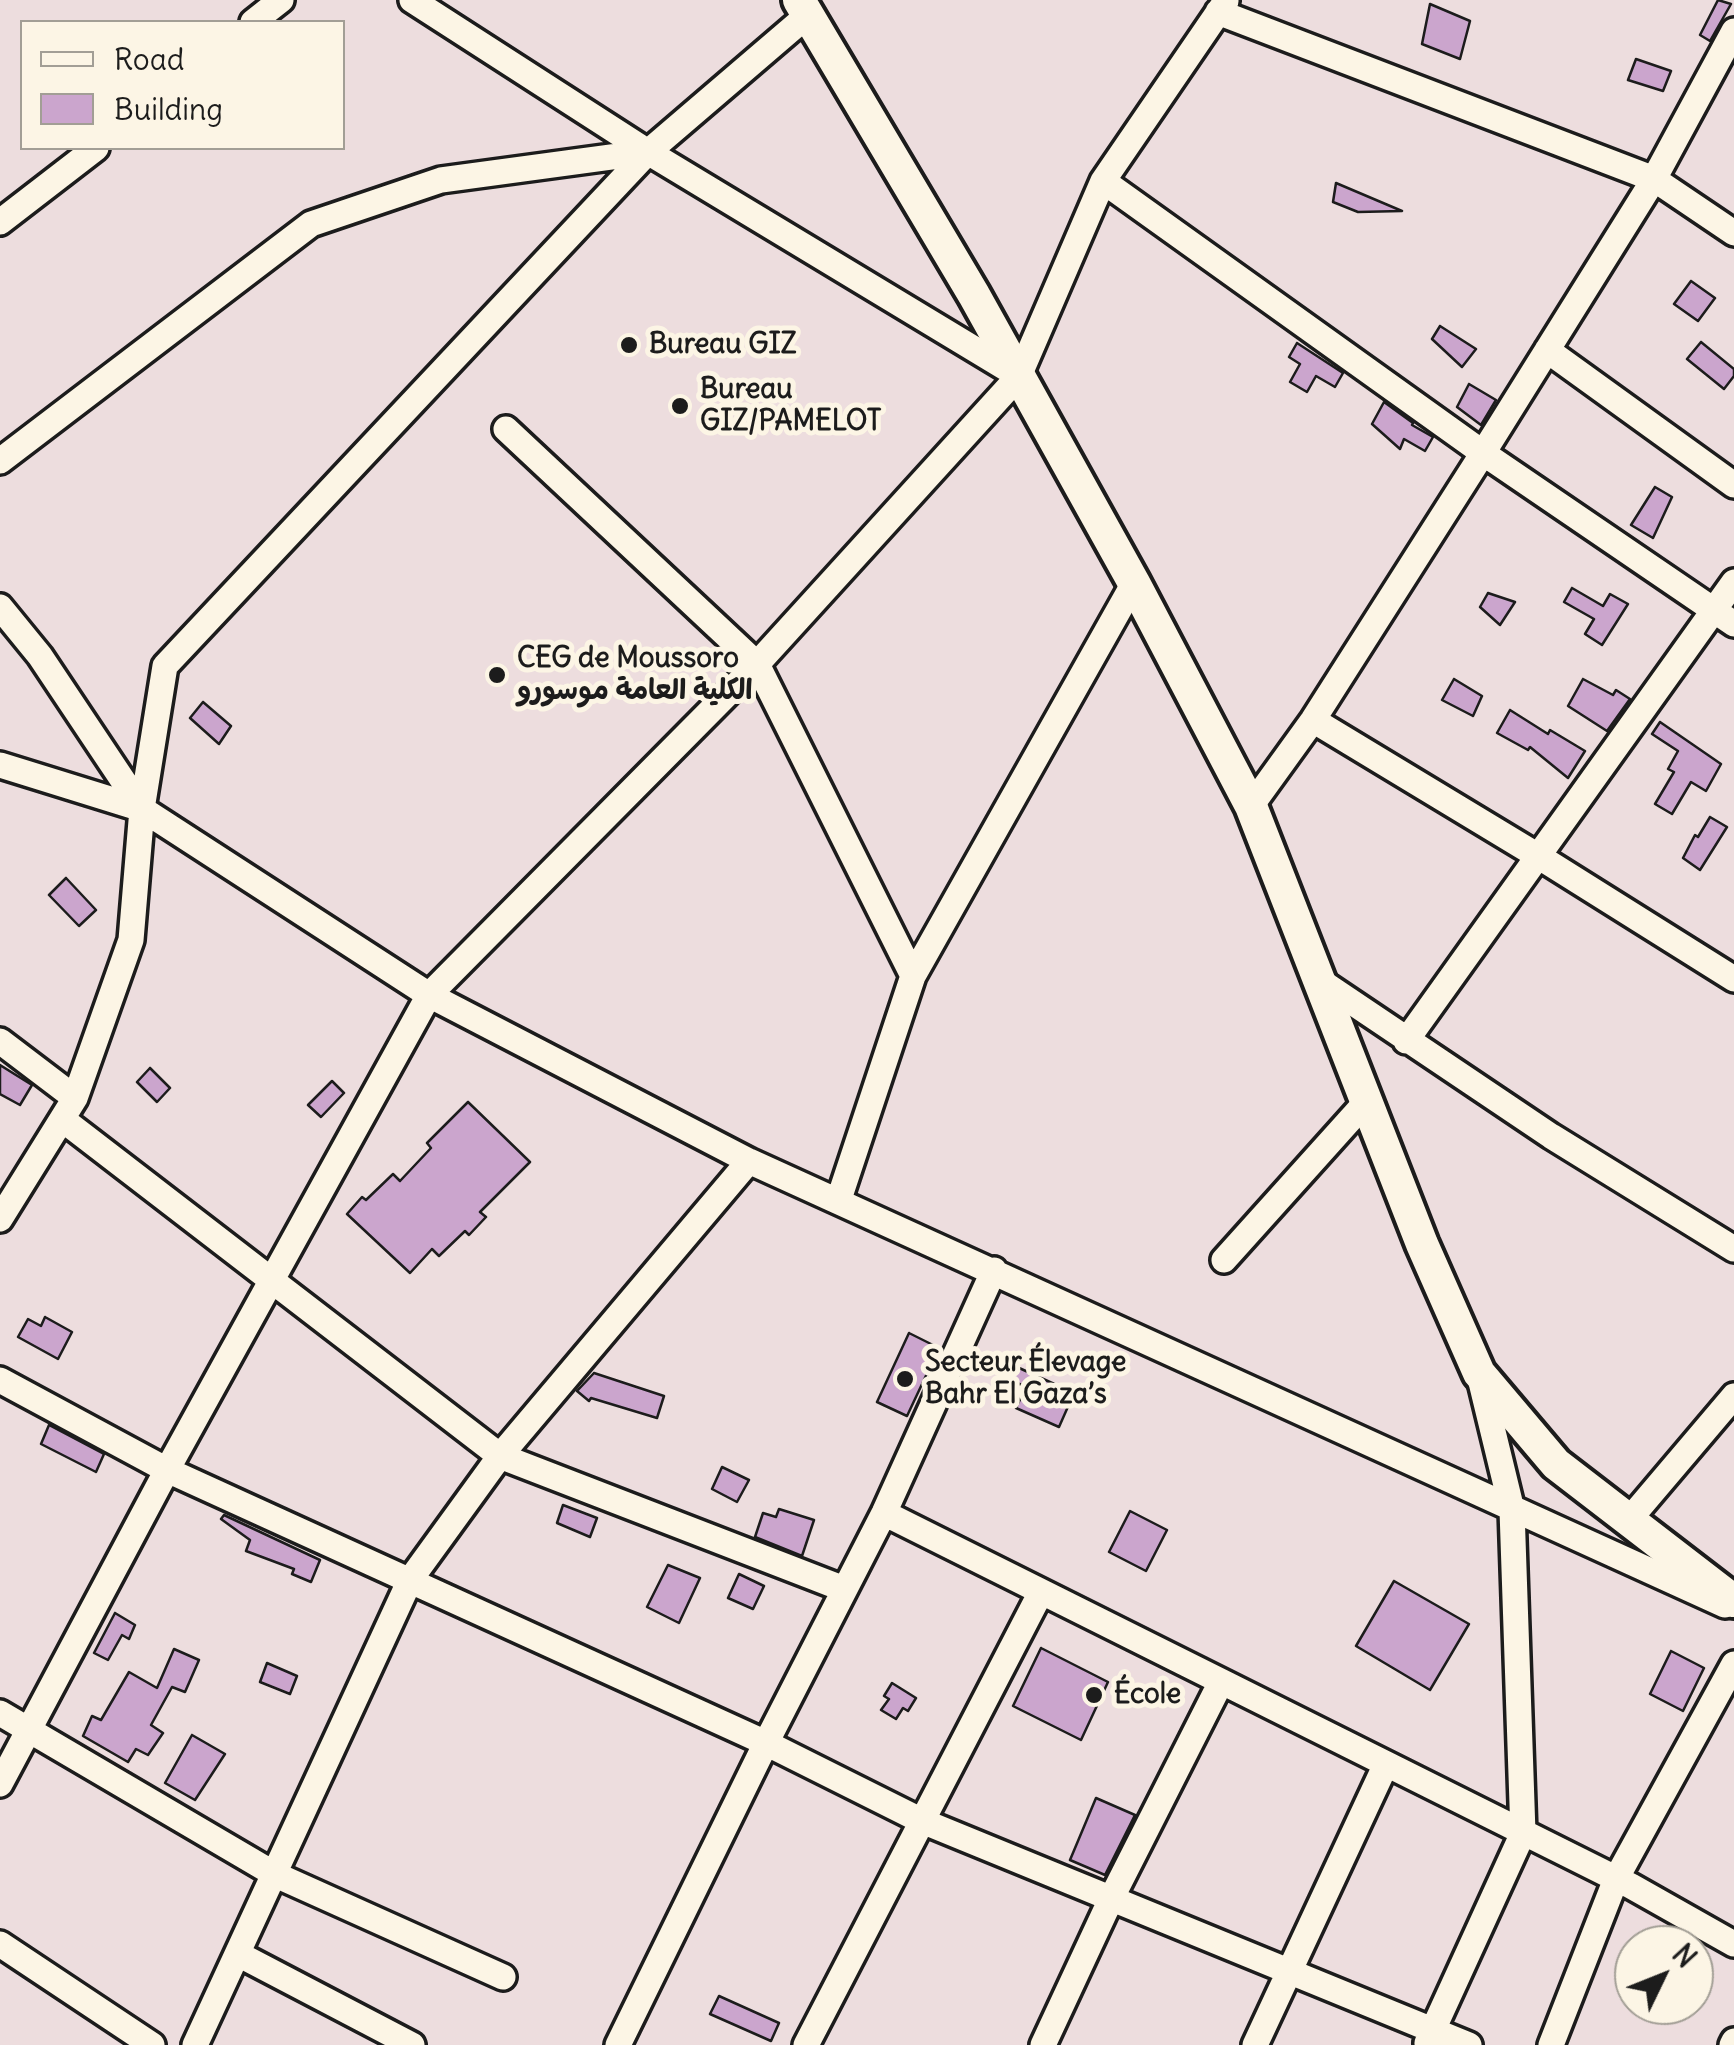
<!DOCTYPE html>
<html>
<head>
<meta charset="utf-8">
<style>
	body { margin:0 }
	#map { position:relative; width:1734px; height:2045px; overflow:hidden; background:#edddde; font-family:Delius,sans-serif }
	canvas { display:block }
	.legend { position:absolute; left:20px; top:20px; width:325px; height:130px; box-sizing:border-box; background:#fcf5e5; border:2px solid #a29e95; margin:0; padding:12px 18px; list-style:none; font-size:30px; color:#1c1c1c }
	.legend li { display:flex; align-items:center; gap:20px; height:50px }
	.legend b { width:50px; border:2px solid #a29e95 }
	.north { position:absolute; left:1614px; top:1925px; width:100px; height:100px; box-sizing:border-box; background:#fcf5e5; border:2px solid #a29e95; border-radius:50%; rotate:47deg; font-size:28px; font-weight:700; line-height:40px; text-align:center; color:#1c1c1c }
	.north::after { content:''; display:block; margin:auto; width:35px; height:45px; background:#1c1c1c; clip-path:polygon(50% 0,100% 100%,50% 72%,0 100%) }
</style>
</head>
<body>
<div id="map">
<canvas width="1734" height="2045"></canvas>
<ul class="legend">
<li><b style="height:12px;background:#fcf5e5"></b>Road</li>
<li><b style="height:28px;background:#cba5cd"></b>Building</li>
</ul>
<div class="north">N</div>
</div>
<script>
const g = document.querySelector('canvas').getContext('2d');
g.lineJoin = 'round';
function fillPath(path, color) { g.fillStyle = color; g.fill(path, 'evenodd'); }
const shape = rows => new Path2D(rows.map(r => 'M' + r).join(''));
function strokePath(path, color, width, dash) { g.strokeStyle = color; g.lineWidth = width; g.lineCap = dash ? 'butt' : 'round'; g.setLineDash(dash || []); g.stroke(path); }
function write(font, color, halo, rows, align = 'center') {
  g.font = font + ' Delius,"Playpen Sans Arabic",sans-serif'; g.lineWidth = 10; g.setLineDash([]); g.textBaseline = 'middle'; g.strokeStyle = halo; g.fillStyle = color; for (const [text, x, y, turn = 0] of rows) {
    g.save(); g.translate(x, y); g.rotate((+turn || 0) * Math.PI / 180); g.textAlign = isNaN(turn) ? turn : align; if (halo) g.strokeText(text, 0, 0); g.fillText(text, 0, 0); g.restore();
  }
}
const building = shape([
	[1718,0,1731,4,1710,41,1700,35,1718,0],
	[1430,4,1470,21,1460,59,1422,44,1430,4],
	[1636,59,1671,71,1663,91,1628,80,1636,59],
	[1336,183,1402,211,1358,212,1333,202,1336,183],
	[1691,281,1715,298,1698,321,1674,304,1691,281],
	[1440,326,1476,349,1462,367,1432,339,1440,326],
	[1701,342,1734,369,1734,376,1724,389,1687,359,1701,342],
	[1297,343,1343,373,1335,387,1316,376,1307,392,1290,382,1300,364,1289,357,1297,343],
	[1469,384,1496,400,1481,425,1457,407,1469,384],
	[1384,402,1413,423,1412,425,1433,437,1425,451,1404,439,1400,449,1372,424,1384,402],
	[1655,487,1672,497,1653,538,1631,525,1655,487],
	[1572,588,1603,606,1610,594,1628,604,1602,645,1585,634,1594,619,1564,602,1572,588],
	[1488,593,1515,602,1500,625,1480,607,1488,593],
	[1454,679,1482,696,1473,716,1442,700,1454,679],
	[1583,679,1613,695,1616,690,1630,699,1607,731,1568,706,1583,679],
	[203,702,231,726,219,744,190,718,203,702],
	[1510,710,1548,734,1550,730,1585,751,1568,778,1530,747,1528,750,1497,733,1510,710],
	[1660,722,1721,764,1706,791,1691,782,1672,814,1655,804,1674,772,1668,769,1678,751,1652,734,1660,722],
	[1710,817,1727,827,1700,870,1683,858,1695,835,1698,837,1710,817],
	[66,878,96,910,79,926,49,895,66,878],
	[0,1065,32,1085,20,1105,0,1094,0,1065],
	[150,1068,170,1088,157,1102,137,1082,150,1068],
	[332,1081,344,1093,321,1117,308,1105,332,1081],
	[468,1102,530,1162,480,1212,486,1217,469,1235,465,1231,439,1256,432,1249,410,1273,347,1214,362,1197,366,1200,393,1174,400,1181,431,1148,427,1143,468,1102],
	[45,1317,72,1332,58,1359,18,1337,28,1319,41,1326,45,1317],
	[909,1333,939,1348,907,1416,877,1402,909,1333],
	[1017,1367,1074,1393,1059,1427,1016,1408,1026,1387,1011,1380,1017,1367],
	[594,1373,664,1396,657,1418,591,1398,589,1401,577,1391,594,1373],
	[49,1425,104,1454,96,1472,41,1444,49,1425],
	[722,1467,749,1480,737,1502,712,1489,722,1467],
	[563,1505,597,1518,590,1537,557,1523,563,1505],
	[779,1509,814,1520,802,1556,755,1537,763,1513,776,1517,779,1509],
	[1130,1511,1167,1530,1146,1571,1109,1552,1130,1511],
	[224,1515,320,1560,311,1582,292,1574,294,1569,246,1551,250,1540,221,1519,224,1515],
	[668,1565,700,1578,679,1623,647,1607,668,1565],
	[739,1574,764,1586,753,1609,728,1598,739,1574],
	[1394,1581,1469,1624,1430,1690,1356,1646,1394,1581],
	[115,1613,135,1625,129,1639,122,1635,108,1660,94,1653,115,1613],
	[1041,1648,1108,1682,1081,1740,1013,1706,1041,1648],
	[174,1649,199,1660,185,1692,172,1687,151,1725,163,1733,148,1755,136,1749,128,1762,83,1736,92,1716,101,1720,129,1672,157,1688,174,1649],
	[1671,1651,1704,1668,1683,1711,1650,1694,1671,1651],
	[267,1663,297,1676,290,1694,260,1682,267,1663],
	[892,1683,916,1698,908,1711,903,1708,896,1719,881,1710,889,1699,884,1696,892,1683],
	[192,1735,225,1754,195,1800,165,1783,192,1735],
	[1096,1798,1135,1815,1105,1875,1070,1860,1096,1798],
	[719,1996,779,2023,771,2041,710,2014,719,1996]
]);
fillPath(building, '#cba5cd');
strokePath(building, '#1c1c1c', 2.5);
const minor = shape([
	[1218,12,1654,179,1734,233],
	[253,22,281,0],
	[1103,181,1483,453,1734,624],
	[0,222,96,148],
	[1547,350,1734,485],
	[1019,376,1103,181,1226,1],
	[506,429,757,664,913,976],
	[0,461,311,224,441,180,648,152],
	[0,607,40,656,142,809],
	[1313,720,1538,856,1734,979],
	[0,765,142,809,429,995,749,1161,1725,1605],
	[1251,806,1313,720,1483,453,1654,179,1734,31],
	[1316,978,1551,1136,1734,1249],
	[0,1041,75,1098],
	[1406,1041,1734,582],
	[62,1119,500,1456,844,1589],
	[839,1199,913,976,1134,583],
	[0,1219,75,1098,131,940,142,809,165,666,648,152,809,14],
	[1224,1260,1366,1102],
	[0,1380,167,1470,766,1743,922,1821,1469,2045],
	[884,1513,1631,1886,1734,1944],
	[1628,1521,1734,1396],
	[0,1713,276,1875,503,1977],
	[0,1784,167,1470,429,995,757,664,1019,376,648,152,412,0],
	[0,1944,152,2045],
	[238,1954,412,2045],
	[1427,2043,1523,1833,1512,1510,1480,1378],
	[195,2045,410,1580,500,1456,749,1161],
	[618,2045,766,1743,884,1513,994,1270],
	[806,2045,1041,1592],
	[1043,2045,1111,1899,1221,1682],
	[1255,2045,1386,1764],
	[1551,2045,1616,1879,1734,1664],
	[1732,2045,1734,2041]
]);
const major = shape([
	[799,0,974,295,1134,583,1251,806,1422,1244,1479,1373,1556,1464,1734,1601]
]);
strokePath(minor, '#1c1c1c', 32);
strokePath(major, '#1c1c1c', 40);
strokePath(minor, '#fcf5e5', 25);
strokePath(major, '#fcf5e5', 32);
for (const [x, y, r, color] of [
	[629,345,10,"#1c1c1c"],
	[680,406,10,"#1c1c1c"],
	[497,675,10,"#1c1c1c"],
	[905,1379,10,"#1c1c1c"],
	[1094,1695,10,"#1c1c1c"]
]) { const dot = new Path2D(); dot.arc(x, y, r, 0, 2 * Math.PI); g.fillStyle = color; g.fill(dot); strokePath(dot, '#fcf5e5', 4); }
write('bold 28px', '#1c1c1c', '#fcf5e5', [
	["Bureau GIZ",649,345],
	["Bureau",700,390],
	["GIZ/PAMELOT",700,422],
	["CEG de Moussoro",517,659],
	["الكلية العامة موسورو",517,691],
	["Secteur Élevage",925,1363],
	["Bahr El Gaza’s",925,1395],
	["École",1114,1695]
], 'left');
</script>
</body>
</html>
